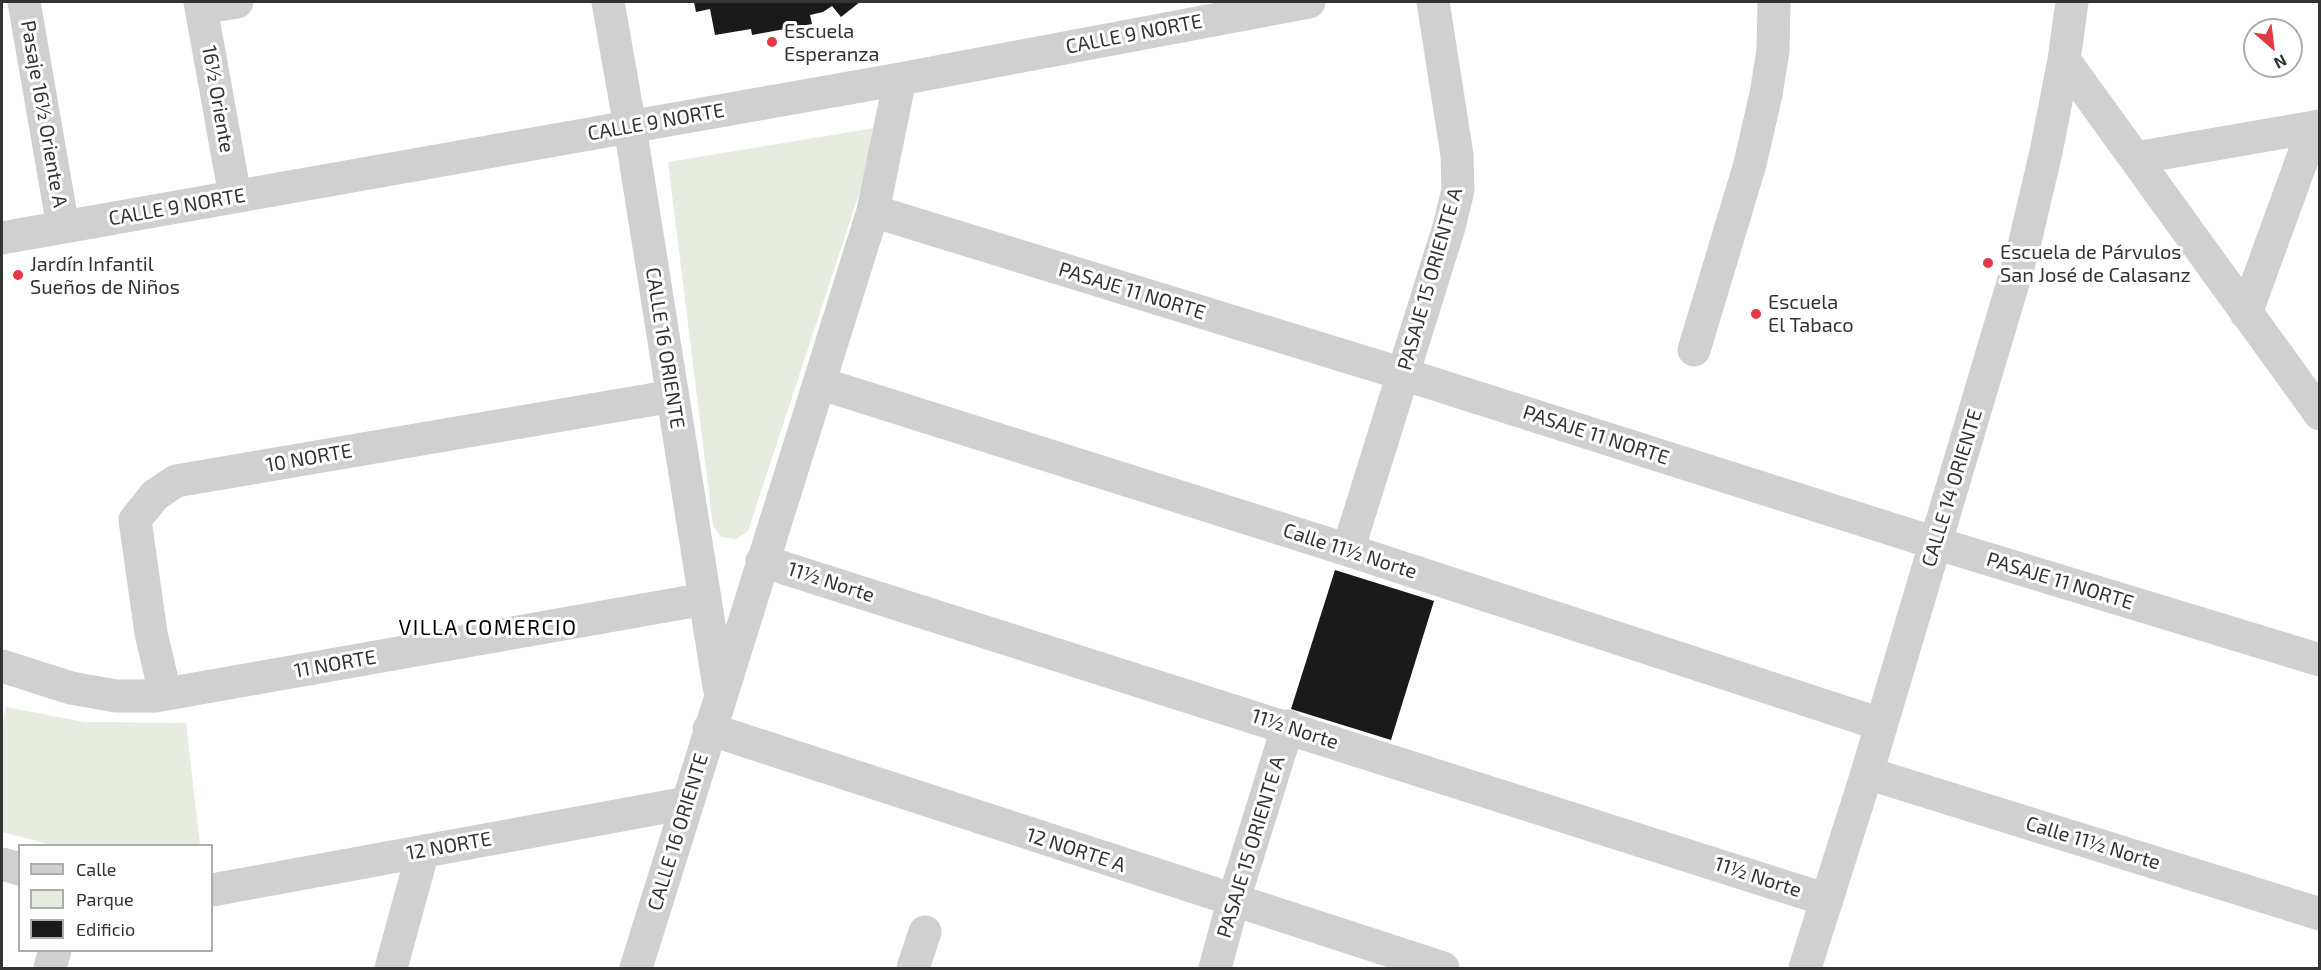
<!DOCTYPE html>
<html>
<head>
<meta charset="utf-8">
<style>
	body { margin:0 }
	#map { position:relative; width:2321px; height:970px; overflow:hidden; background:#fff; font-family:"Exo 2",sans-serif }
	canvas { display:block }
	.frame { position:absolute; inset:0; border:3px solid #333; pointer-events:none }
	.legend { position:absolute; left:18px; top:844px; width:195px; height:108px; box-sizing:border-box; background:#fff; border:2px solid #adadad; margin:0; padding:8px 10px; list-style:none; font-size:18px; color:#333 }
	.legend li { display:flex; align-items:center; gap:12px; height:30px }
	.legend b { width:30px; border:2px solid #adadad }
	.north { position:absolute; left:2243px; top:18px; width:60px; height:60px; box-sizing:border-box; background:#fff; border:2px solid #adadad; border-radius:50%; rotate:152deg; font-size:16px; font-weight:700; line-height:24px; text-align:center; color:#333 }
	.north::after { content:''; display:block; margin:auto; width:21px; height:27px; background:#e63946; clip-path:polygon(50% 0,100% 100%,50% 72%,0 100%) }
</style>
</head>
<body>
<div id="map">
<canvas width="2321" height="970"></canvas>
<div class="frame"></div>
<ul class="legend">
<li><b style="height:8px;background:#d0d0d0"></b>Calle</li>
<li><b style="height:16px;background:#e6ecdf"></b>Parque</li>
<li><b style="height:16px;background:#1a1a1a"></b>Edificio</li>
</ul>
<div class="north">N</div>
</div>
<script>
const g = document.querySelector('canvas').getContext('2d');
g.lineJoin = 'round';
function fillPath(path, color) { g.fillStyle = color; g.fill(path, 'evenodd'); }
const shape = rows => new Path2D(rows.map(r => 'M' + r).join(''));
function strokePath(path, color, width, dash) { g.strokeStyle = color; g.lineWidth = width; g.lineCap = dash ? 'butt' : 'round'; g.setLineDash(dash || []); g.stroke(path); }
function write(font, color, halo, rows, align = 'center') {
  g.font = font + ' "Exo 2",sans-serif'; g.lineWidth = 6; g.setLineDash([]); g.textBaseline = 'middle'; g.strokeStyle = halo; g.fillStyle = color; for (const [text, x, y, turn = 0] of rows) {
    g.save(); g.translate(x, y); g.rotate((+turn || 0) * Math.PI / 180); g.textAlign = isNaN(turn) ? turn : align; if (halo) g.strokeText(text, 0, 0); g.fillText(text, 0, 0); g.restore();
  }
}
fillPath(shape([
	[881,127,748,531,736,539,721,537,713,526,668,162],
	[6,707,84,722,186,723,200,845,52,845,2,832,2,729]
]), '#e6ecdf');
fillPath(shape([
	[694,2,860,2,841,17,832,6,823,12,810,15,812,24,752,35,751,29,715,35,710,9,696,12],
	[1335,570,1434,601,1391,740,1291,709]
]), '#1a1a1a');
strokePath(shape([
	[24,2,63,227],
	[200,2,235,196],
	[608,2,630,127,719,687],
	[201,8,237,2],
	[2064,60,2320,414],
	[2135,158,2320,126],
	[873,211,1403,374,1935,543,2320,660],
	[2,238,900,79,1309,2],
	[2246,313,2314,127],
	[1694,350,1750,164,1766,94,1773,51,1774,2],
	[819,383,1348,550,1880,724],
	[1348,550,1449,227,1458,190,1457,155,1433,2],
	[762,561,1827,900],
	[2,666,71,688,116,696,155,696,705,599],
	[165,693,151,633,135,520,155,495,176,481,673,396],
	[709,729,1443,968],
	[1867,773,2320,914],
	[2,864,20,869],
	[212,890,687,803],
	[50,968,55,950],
	[391,968,423,851],
	[636,968,873,211,900,79],
	[913,968,925,932],
	[1215,968,1233,902,1288,726],
	[1805,968,1867,773,2024,246,2046,152,2064,60,2072,2]
]), '#d0d0d0', 33);
for (const [x, y, r, color] of [
	[772,42,6,"#e63946"],
	[1988,263,6,"#e63946"],
	[18,275,6,"#e63946"],
	[1756,314,6,"#e63946"]
]) { const dot = new Path2D(); dot.arc(x, y, r, 0, 2 * Math.PI); g.fillStyle = color; g.fill(dot); strokePath(dot, '#fff', 2); }
write('20px', '#333', '#fff', [
	["Escuela",784,31],
	["Esperanza",784,54],
	["Escuela de Párvulos",2000,252],
	["San José de Calasanz",2000,275],
	["Jardín Infantil",30,264],
	["Sueños de Niños",30,287],
	["Escuela",1768,302],
	["El Tabaco",1768,325]
], 'left');
write('20px', '#333', '#fff', [
	["CALLE 9 NORTE",1134,34,-11],
	["16½ Oriente",218,99,80],
	["Pasaje 16½ Oriente A",44,114,80],
	["CALLE 9 NORTE",656,122,-10],
	["CALLE 9 NORTE",177,207,-10],
	["PASAJE 15 ORIENTE A",1430,279,-74],
	["PASAJE 11 NORTE",1132,291,17],
	["CALLE 16 ORIENTE",665,348,81],
	["PASAJE 11 NORTE",1596,435,18],
	["10 NORTE",309,458,-10],
	["CALLE 14 ORIENTE",1952,488,-73],
	["Calle 11½ Norte",1350,551,18],
	["PASAJE 11 NORTE",2060,581,17],
	["11½ Norte",831,582,18],
	["11 NORTE",335,664,-10],
	["11½ Norte",1295,729,18],
	["CALLE 16 ORIENTE",678,832,-73],
	["Calle 11½ Norte",2093,843,17],
	["12 NORTE",449,846,-10],
	["PASAJE 15 ORIENTE A",1251,847,-73],
	["12 NORTE A",1076,850,18],
	["11½ Norte",1758,877,18]
]);
g.letterSpacing = '1.5px';
write('21px', '#000', '#fff', [
	["VILLA COMERCIO",488,628]
]);
g.letterSpacing = '0px';
</script>
</body>
</html>
